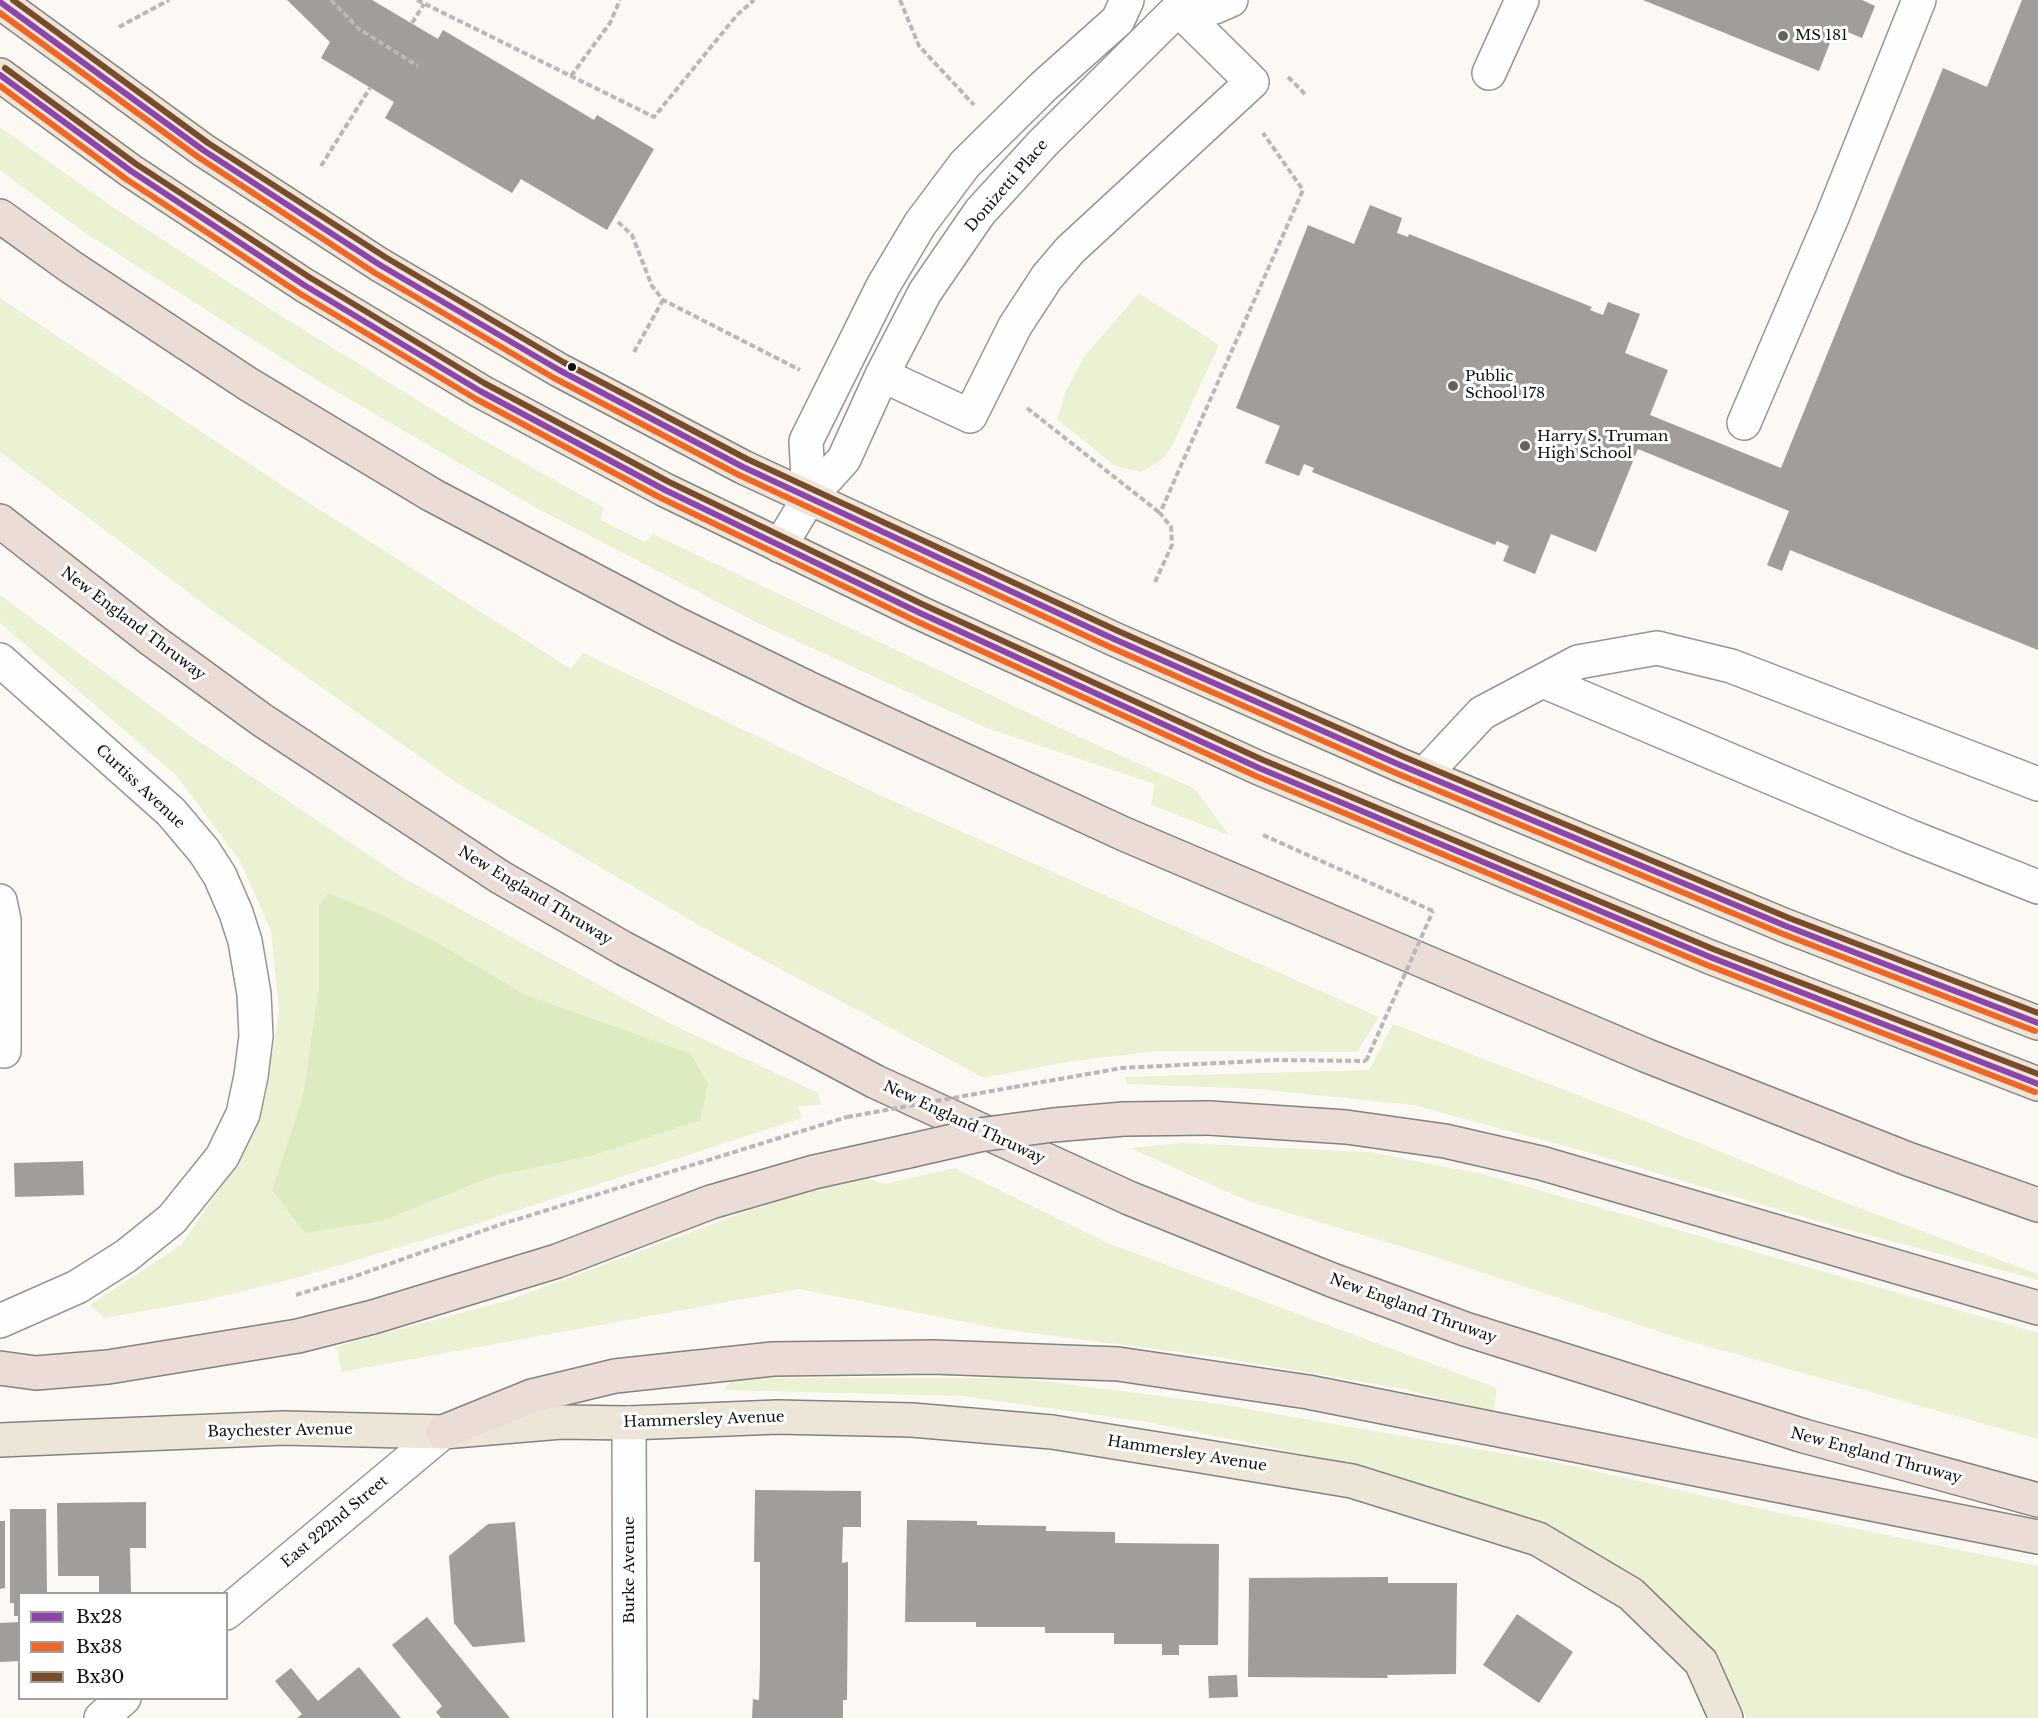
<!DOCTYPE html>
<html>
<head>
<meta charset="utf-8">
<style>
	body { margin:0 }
	#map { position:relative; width:2038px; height:1718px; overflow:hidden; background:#fcf9f5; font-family:"Libre Baskerville",serif }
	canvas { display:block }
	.legend { position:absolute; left:18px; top:1592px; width:210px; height:108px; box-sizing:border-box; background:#fff; border:2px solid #9f9f9f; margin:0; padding:8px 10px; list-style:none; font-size:18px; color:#101010 }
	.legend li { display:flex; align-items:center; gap:12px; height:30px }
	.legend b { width:30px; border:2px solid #9f9f9f }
</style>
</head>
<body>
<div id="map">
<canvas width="2038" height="1718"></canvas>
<ul class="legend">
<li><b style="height:8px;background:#8e44ad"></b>Bx28</li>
<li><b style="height:8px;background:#f26522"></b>Bx38</li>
<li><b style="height:8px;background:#7a4b2a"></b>Bx30</li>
</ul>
</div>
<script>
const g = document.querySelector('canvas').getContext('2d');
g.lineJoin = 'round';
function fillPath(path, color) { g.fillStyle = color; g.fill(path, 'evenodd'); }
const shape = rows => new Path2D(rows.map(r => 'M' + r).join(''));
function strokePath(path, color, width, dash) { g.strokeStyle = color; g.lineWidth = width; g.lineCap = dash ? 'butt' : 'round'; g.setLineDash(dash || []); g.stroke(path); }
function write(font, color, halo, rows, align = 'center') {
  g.font = font + ' "Libre Baskerville",serif'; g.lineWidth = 6; g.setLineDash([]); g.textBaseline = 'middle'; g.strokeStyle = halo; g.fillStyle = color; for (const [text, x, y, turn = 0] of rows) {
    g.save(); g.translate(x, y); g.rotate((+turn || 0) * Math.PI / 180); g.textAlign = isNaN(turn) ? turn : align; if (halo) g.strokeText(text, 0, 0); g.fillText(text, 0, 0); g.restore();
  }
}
fillPath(shape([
	[0,127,117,210,278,314,469,432,604,508,600,520,645,542,653,534,1062,729,1195,789,1229,835,1151,805,1155,784,984,727,764,626,540,510,315,379,82,231,0,170],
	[1139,293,1219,345,1173,444,1163,459,1141,472,1115,466,1057,419,1066,391,1084,357],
	[0,298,295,494,571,669,583,653,886,798,1379,1017,1357,1052,1156,1051,1066,1062,984,1078,702,927,457,783,212,610,0,452],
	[0,595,194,738,405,879,665,1021,818,1093,821,1105,798,1106,802,1118,460,1229,300,1277,206,1300,104,1318,90,1305,181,1245,237,1164,265,1100,279,1011,271,931,240,861,176,775,0,623],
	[1393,1024,1648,1122,1846,1203,2038,1274,2038,1280,1827,1224,1576,1149,1413,1105,1258,1089,1127,1084,1125,1077,1369,1070],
	[1181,1143,1369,1152,1483,1174,2038,1333,2038,1439,1678,1338,1433,1256,1248,1201,1130,1148],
	[955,1168,1105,1242,1497,1388,1493,1413,1404,1389,1217,1357,1001,1329,799,1289,341,1372,337,1346,509,1300,745,1212,858,1174,884,1184],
	[735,1378,1019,1378,1207,1402,1564,1464,1780,1513,2038,1566,2038,1718,1747,1718,1712,1653,1646,1589,1534,1520,1342,1462,1147,1422,962,1396,723,1390]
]), '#eaf2d3');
fillPath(shape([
	[328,893,377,913,437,943,526,995,691,1054,708,1084,700,1120,591,1156,493,1176,382,1221,305,1233,272,1190,303,1096,319,987,319,905]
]), '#ddebc1');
fillPath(shape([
	[287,0,372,0,438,39,443,30,594,120,597,115,654,149,607,230,521,179,512,193,385,118,394,102,321,58,330,42],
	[1643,0,1862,0,1875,6,1862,38,1833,26,1830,34,1833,35,1819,71],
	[2022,0,2038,0,2038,650,1790,550,1782,571,1767,565,1789,511,1638,449,1596,552,1551,534,1535,574,1503,561,1509,546,1497,541,1495,545,1312,472,1314,468,1304,464,1299,476,1265,463,1280,426,1236,408,1308,225,1354,244,1370,205,1402,218,1397,233,1408,237,1409,234,1592,307,1590,310,1603,315,1608,302,1640,314,1625,353,1668,370,1650,415,1781,468,1943,68,1987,87],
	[83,1161,84,1195,15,1197,14,1163],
	[755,1490,861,1491,861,1527,843,1527,842,1563,848,1562,848,1596,847,1700,843,1700,843,1718,752,1718,753,1699,759,1700,760,1666,760,1562,754,1562],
	[146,1502,146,1548,130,1548,131,1594,99,1594,99,1576,58,1576,57,1503],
	[10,1509,46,1509,47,1594,20,1594,20,1616,14,1616,14,1603,10,1603],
	[907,1520,977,1521,977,1525,1046,1526,1046,1531,1115,1532,1115,1543,1219,1544,1218,1645,1179,1645,1179,1655,1162,1655,1162,1644,1114,1644,1114,1633,1045,1633,1045,1627,976,1627,976,1622,905,1622],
	[0,1521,5,1521,5,1588,0,1589],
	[515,1522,525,1642,473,1647,454,1623,449,1556,488,1524],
	[1388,1577,1388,1583,1457,1583,1456,1674,1387,1675,1388,1678,1248,1677,1249,1578],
	[1517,1614,1573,1652,1539,1703,1483,1665],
	[427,1617,477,1678,510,1718,441,1718,436,1712,442,1706,392,1645],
	[20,1622,20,1661,0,1662,0,1623],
	[359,1667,401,1718,297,1718,302,1714,275,1681,291,1668,318,1701],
	[1237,1675,1238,1697,1209,1698,1208,1676]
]), '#a09d9a');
const minor = shape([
	[1489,73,1522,0],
	[882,375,970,416,1015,326,1047,277,1070,250,1252,82,1178,9],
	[1744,423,1833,215,1919,0],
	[809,498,806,441,883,286,920,224,965,164,1044,86,1118,20,1127,0],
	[780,546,809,498,844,459,882,375,925,292,980,212,1043,143,1178,9,1215,7,1231,0],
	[0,660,171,812,204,851,220,876,236,913,245,941,254,994,256,1036,251,1076,243,1114,222,1157,172,1219,126,1256,77,1287,0,1321],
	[1543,681,1909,836,2038,887],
	[1424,775,1482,713,1578,662,1657,648,1731,666,2038,784],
	[0,901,4,920,4,1051],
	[629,1423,630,1718],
	[226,1613,443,1432],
	[101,1718,124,1698]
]);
const major = shape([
	[0,2,203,150,380,265,559,370,743,467,1114,639,1400,765,1786,926,2038,1023],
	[0,75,131,171,304,285,480,391,665,490,920,613,1259,768,1710,957,2038,1084],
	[0,1440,284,1428,443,1432,561,1422,629,1423,777,1417,912,1420,1052,1432,1201,1456,1352,1481,1538,1539,1631,1594,1701,1662,1726,1718]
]);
const highway = shape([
	[0,216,71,267,248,384,432,495,677,624,810,689,1124,834,1645,1055,1908,1159,2038,1205],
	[0,521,152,640,262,720,500,877,623,948,876,1082,1129,1198,1332,1280,1465,1329,1804,1436,2038,1500],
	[1209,1118,1346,1127,1445,1141,1541,1163,2038,1308],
	[0,1368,36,1373,108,1367,298,1336,373,1317,557,1261,711,1202,814,1172,909,1151],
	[443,1432,532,1396,615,1376,773,1359,934,1357,1118,1364,1308,1392,2038,1537]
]);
strokePath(minor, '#969593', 36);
strokePath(major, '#848280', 36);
strokePath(highway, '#848280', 36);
strokePath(shape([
	[331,0,359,29,418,66],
	[417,0,654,117,737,15,754,0],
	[900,0,919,46,974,105],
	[412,23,424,4],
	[119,27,169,0],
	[571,76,610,23,620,0],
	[1288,77,1305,94],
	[321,166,370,88],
	[618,222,632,235,652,286,663,300,800,370],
	[634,352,663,300],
	[1027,408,1160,513],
	[1155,582,1172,545,1171,527,1160,513,1303,190,1263,133],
	[1263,835,1433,911],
	[1014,1087,1122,1068,1276,1060,1366,1061],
	[296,1295,347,1279,499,1225,847,1117]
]), '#b9b8b8', 4, [6, 3]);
strokePath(minor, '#fffefe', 33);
strokePath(major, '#eee5d9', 33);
strokePath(highway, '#ebdcd6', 33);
const highwayBridge = shape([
	[909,1151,979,1135,1053,1125,1124,1119,1209,1118]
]);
strokePath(highwayBridge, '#848280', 36, []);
strokePath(shape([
	[1366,1061,1433,911],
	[847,1117,1014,1087]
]), '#b9b8b8', 4, [6, 3]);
strokePath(highwayBridge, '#ebdcd6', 33);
strokePath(shape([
	[0,2,203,150,380,265,559,370,743,467,1114,639,1400,765,1786,926,2038,1023],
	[0,75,131,171,304,285,480,391,665,490,920,613,1259,768,1710,957,2038,1084]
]), '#8e44ad', 6);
strokePath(shape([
	[0,13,198,157,375,273,554,378,739,475,1110,647,1396,773,1783,934,2035,1031],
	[0,86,126,179,299,293,476,399,661,498,916,621,1256,776,1707,965,2035,1092]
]), '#f26522', 6);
strokePath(shape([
	[13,0,208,143,385,257,563,362,747,459,1118,631,1404,757,1789,918,2038,1013],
	[5,68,136,164,309,277,484,383,669,482,924,605,1263,760,1713,949,2038,1074]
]), '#7a4b2a', 6);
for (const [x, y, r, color] of [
	[1783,36,6,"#636260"],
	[572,367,5,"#101010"],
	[1453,386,6,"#636260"],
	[1525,446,6,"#636260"]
]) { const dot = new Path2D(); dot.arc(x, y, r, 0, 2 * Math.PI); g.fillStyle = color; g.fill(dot); strokePath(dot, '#fff', 2); }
write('15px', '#101010', '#fff', [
	["MS 181",1795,36],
	["Public",1465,377],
	["School 178",1465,394],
	["Harry S. Truman",1537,437],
	["High School",1537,454]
], 'left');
write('15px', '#101010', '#fff', [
	["Donizetti Place",1007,186,-49],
	["New England Thruway",133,624,37],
	["Curtiss Avenue",140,787,43],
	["New England Thruway",535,896,31],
	["New England Thruway",964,1123,25],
	["New England Thruway",1413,1309,20],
	["Hammersley Avenue",704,1420,-2],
	["Baychester Avenue",280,1431,-1],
	["Hammersley Avenue",1187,1454,9],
	["New England Thruway",1876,1456,15],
	["East 222nd Street",335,1522,-40],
	["Burke Avenue",630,1570,-90]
]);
</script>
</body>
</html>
